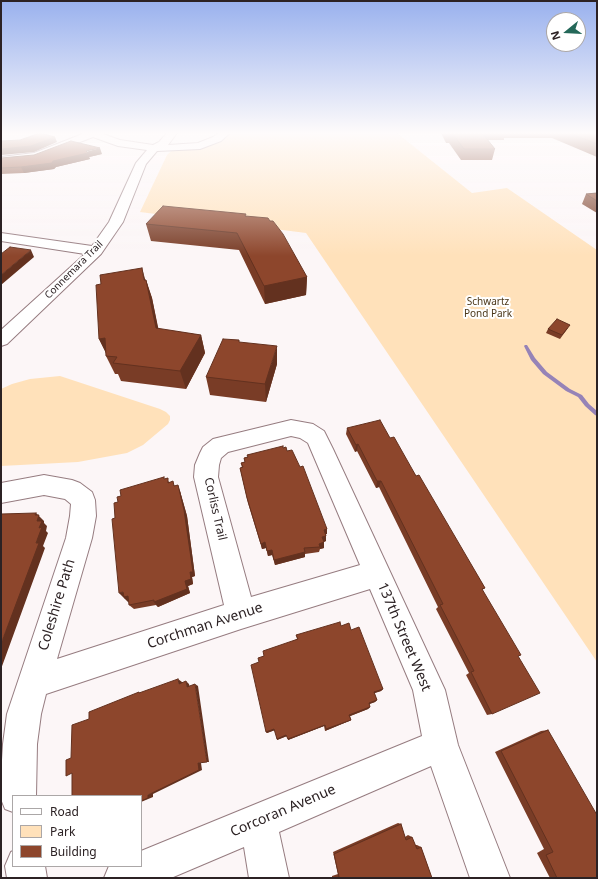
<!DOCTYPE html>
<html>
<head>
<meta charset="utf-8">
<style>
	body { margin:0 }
	#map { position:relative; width:598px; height:879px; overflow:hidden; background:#fcf6f7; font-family:"Noto Sans",sans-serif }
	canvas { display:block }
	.frame { position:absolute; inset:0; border:2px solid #2c2224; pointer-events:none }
	.legend { position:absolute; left:12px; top:795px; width:130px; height:72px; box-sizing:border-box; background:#fff; border:1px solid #aba7a7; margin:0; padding:5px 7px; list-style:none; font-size:12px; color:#2c2224 }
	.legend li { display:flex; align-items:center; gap:8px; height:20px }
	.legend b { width:20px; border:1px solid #aba7a7 }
	.north { position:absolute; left:546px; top:12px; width:40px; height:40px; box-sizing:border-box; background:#fff; border:1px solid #aba7a7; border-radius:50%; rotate:252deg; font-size:11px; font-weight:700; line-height:16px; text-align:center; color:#2c2224 }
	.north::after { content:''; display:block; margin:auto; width:14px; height:18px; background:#246859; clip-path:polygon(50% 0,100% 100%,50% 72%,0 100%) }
</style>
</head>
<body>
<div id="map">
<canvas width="598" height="879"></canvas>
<div class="frame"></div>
<ul class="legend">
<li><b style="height:5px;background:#fff"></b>Road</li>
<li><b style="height:11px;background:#ffe1ba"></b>Park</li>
<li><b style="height:11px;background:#8d462c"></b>Building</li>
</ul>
<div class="north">N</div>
</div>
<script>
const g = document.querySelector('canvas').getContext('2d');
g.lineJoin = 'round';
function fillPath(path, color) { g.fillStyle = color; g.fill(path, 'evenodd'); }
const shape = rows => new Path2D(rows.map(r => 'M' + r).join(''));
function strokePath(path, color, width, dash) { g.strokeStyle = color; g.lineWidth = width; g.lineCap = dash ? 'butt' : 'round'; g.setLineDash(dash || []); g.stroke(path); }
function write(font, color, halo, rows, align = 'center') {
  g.font = font + ' "Noto Sans",sans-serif'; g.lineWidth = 4; g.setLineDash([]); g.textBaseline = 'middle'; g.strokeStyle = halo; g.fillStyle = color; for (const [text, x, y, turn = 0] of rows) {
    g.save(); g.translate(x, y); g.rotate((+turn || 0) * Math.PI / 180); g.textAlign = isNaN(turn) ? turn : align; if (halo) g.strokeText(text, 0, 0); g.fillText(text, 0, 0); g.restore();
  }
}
fillPath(shape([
	[231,133,397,133,472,193,507,188,597,250,597,662,306,233,140,212,167,155,172,150,196,148,225,137],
	[60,376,160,409,166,412,170,416,170,420,168,424,143,445,127,453,78,462,1,466,1,389,12,384,30,379]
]), '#ffe1ba');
fillPath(shape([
	[525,345,527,345,535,358,547,372,570,389,582,395,589,404,597,411,597,416,595,415,585,406,578,397,566,391,543,374,531,360,524,346,525,345]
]), '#9683b7');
const minor = shape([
	[85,133,100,133,120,140,153,145,159,142,167,133,177,133,168,145,198,143,213,137,219,133,230,133,221,141,200,149,157,151,146,164,123,222,101,254,7,344,1,346,1,330,85,254,1,241,1,233,92,246,109,222,136,163,147,150,118,146,93,137,36,159,1,163,1,157,34,153,85,133],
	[291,420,313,424,324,431,333,449,445,690,458,745,510,878,470,878,431,766,279,832,289,878,249,878,244,847,171,878,104,878,109,866,141,866,141,851,422,736,413,690,370,589,241,629,46,694,41,714,37,744,36,796,13,796,13,812,5,809,1,799,1,776,3,744,7,714,66,538,70,516,71,504,65,499,44,495,1,503,1,483,44,475,72,480,80,483,92,492,95,500,96,516,92,538,57,659,224,605,194,477,195,465,200,453,203,447,213,439,291,420],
	[291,436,300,438,308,443,360,565,251,597,218,477,219,465,221,458,228,452,291,436],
	[13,851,13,866,45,866,47,878,7,878,5,866,11,852,13,851]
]);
strokePath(minor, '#967c80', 2);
fillPath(minor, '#fff');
fillPath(shape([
	[441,133,597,133,597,157,552,138,504,138,504,140,488,140,495,149,492,160,461,160,449,143,446,143],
	[102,154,89,157,90,159,56,167,54,169,24,173,1,174,1,158],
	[597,193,597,213,582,204,586,194],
	[246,216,307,277,306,295,265,304,239,250,151,241,146,224],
	[145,280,146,280,152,298,158,329,201,335,205,353,186,389,121,381,118,374,115,374,106,356,106,353,99,339],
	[568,328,560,339,546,333,548,329],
	[277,364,266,402,210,395,206,377],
	[347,428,390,438,416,476,485,588,482,590,518,656,492,714,487,715,466,675,469,673,436,609,438,607,379,487,376,488,357,451,355,452,346,434],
	[283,448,287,451,327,529,327,534,326,534,326,541,324,542,324,548,320,549,319,552,305,554,305,557,275,565,272,555,268,556,266,548,262,549,248,503,240,468,242,468,241,463,245,462,244,458,248,457,247,455],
	[165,479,175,486,180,491,187,516,195,576,192,577,193,584,188,586,190,593,158,607,156,605,134,609,129,605,129,601,124,598,115,518,118,502],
	[341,626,351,630,383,689,381,691,374,693,377,700,375,702,369,704,370,707,368,709,350,716,351,720,349,721,325,731,324,726,288,740,287,736,277,740,275,730,267,733,266,732,259,662,264,656,297,639,296,635],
	[548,730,597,878,550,878,537,853,544,849,495,752,541,731],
	[398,823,401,824,405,837,408,835,412,837,415,845,417,845,421,847,432,878,332,878,332,876,338,874,333,852]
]), '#793c26');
fillPath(shape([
	[55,137,57,142,34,152,1,155,1,149],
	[100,148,102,154,89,157,90,159,56,167,54,169,24,173,21,167,53,161],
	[31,250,34,257,1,285,1,275],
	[142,268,147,286,144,280],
	[307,277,306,295,265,304,264,286],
	[146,280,152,298,162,346,156,328],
	[201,335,205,353,186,389,180,371],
	[105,338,113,356,108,357,99,339],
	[277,346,277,364,266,402,265,384],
	[358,444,357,451,355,452,356,445],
	[377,481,381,481,379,487,376,488],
	[178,485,180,491,187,516,195,576,192,577,193,584,188,586,190,593,158,607,154,602,185,581],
	[36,513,44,521,44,523,47,526,46,531,48,533,43,546,45,548,1,669,1,644,36,543,39,528,35,515],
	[327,529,327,534,323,535,324,530],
	[326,536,326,541,322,542,322,537],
	[265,542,266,548,262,549,261,544],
	[324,542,324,548,320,549,320,547,319,544],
	[272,550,272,555,268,556,267,551],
	[305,552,305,557,275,565,274,560],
	[123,592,133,600,128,602,119,593],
	[178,679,182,682,182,686,179,684],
	[186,681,189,684,190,689,187,687],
	[195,684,198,686,209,762,207,762],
	[383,689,381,691,372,694,374,692],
	[377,700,375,702,367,705,369,703],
	[370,707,368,709,348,717,349,715],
	[351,720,349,721,325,731,326,729],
	[325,725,324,726,288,740,288,739],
	[274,729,275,730,267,733,266,732],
	[286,735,287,736,277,740,277,739],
	[198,763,201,763,202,770,153,794,153,797,141,802,141,801,148,795]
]), '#63311f');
const building = shape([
	[40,133,55,137,31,146,1,149,1,141,20,140,40,133],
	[452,133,482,133,495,149,464,149,452,133],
	[569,133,597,133,597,144,569,133],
	[71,141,100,148,86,151,88,153,53,161,52,163,21,167,1,168,1,158,34,155,71,141],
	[597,193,597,201,586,194,597,193],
	[163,206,246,214,245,216,268,218,270,221,273,221,283,234,307,277,264,286,237,233,146,224,163,206],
	[10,247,31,250,1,275,1,254,10,247],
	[142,268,144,280,146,280,156,328,201,335,180,371,113,363,117,357,106,356,105,338,99,339,96,285,101,284,100,275,142,268],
	[557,319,570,325,562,335,548,329,557,319],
	[223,339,239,340,239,342,277,346,265,384,206,377,223,339],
	[380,420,390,438,394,437,416,476,419,475,485,588,482,589,521,655,518,656,540,693,492,714,471,672,474,671,440,605,443,604,381,481,377,481,358,444,356,445,347,428,380,420],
	[283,446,283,448,286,447,287,451,292,450,300,467,303,466,327,529,324,530,326,536,322,537,324,542,319,544,320,547,304,548,305,552,274,560,272,550,267,551,265,542,261,544,247,498,240,468,243,467,241,463,245,462,244,458,248,457,247,455,283,446],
	[164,477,164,479,168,478,168,483,173,481,174,486,178,485,184,510,193,572,190,572,191,579,185,581,187,589,154,602,154,600,129,605,128,596,124,597,123,592,119,593,112,519,115,518,114,503,118,502,117,497,121,496,120,490,164,477],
	[36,513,35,515,39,515,37,521,42,521,39,528,42,527,36,543,39,543,1,644,1,514,36,513],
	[340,622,341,626,349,623,351,630,359,627,383,689,374,692,377,700,369,703,370,707,349,715,351,720,326,729,325,725,288,739,286,735,277,739,274,729,266,732,251,665,259,662,258,658,264,656,263,651,298,639,296,635,340,622],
	[178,679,179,684,186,681,187,687,195,684,207,762,198,763,199,770,148,795,148,798,141,801,141,796,72,796,72,773,66,776,66,760,71,758,72,725,89,719,89,712,139,692,139,693,178,679],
	[548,730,597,815,597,878,557,878,546,855,553,852,501,751,548,730],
	[401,824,406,840,412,837,417,849,421,847,432,878,337,878,339,877,334,854,401,824]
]);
fillPath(building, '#8d462c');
strokePath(building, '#63311f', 1);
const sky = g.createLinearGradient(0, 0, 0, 256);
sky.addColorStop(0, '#99b1ee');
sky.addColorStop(0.52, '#fefbfb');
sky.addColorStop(1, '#fefbfb00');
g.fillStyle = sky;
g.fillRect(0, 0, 598, 256);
write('10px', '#2c2224', '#fff', [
	["Connemara Trail",74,270,-45]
]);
write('10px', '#4b3719', '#fff', [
	["Schwartz",488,302],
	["Pond Park",488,314]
]);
write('12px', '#2c2224', '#fff', [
	["Corliss Trail",215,509,77]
]);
write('14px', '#2c2224', '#fff', [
	["Coleshire Path",57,605,-73],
	["Corchman Avenue",205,626,-18],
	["137th Street West",404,637,67],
	["Corcoran Avenue",283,811,-23]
]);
</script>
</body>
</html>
